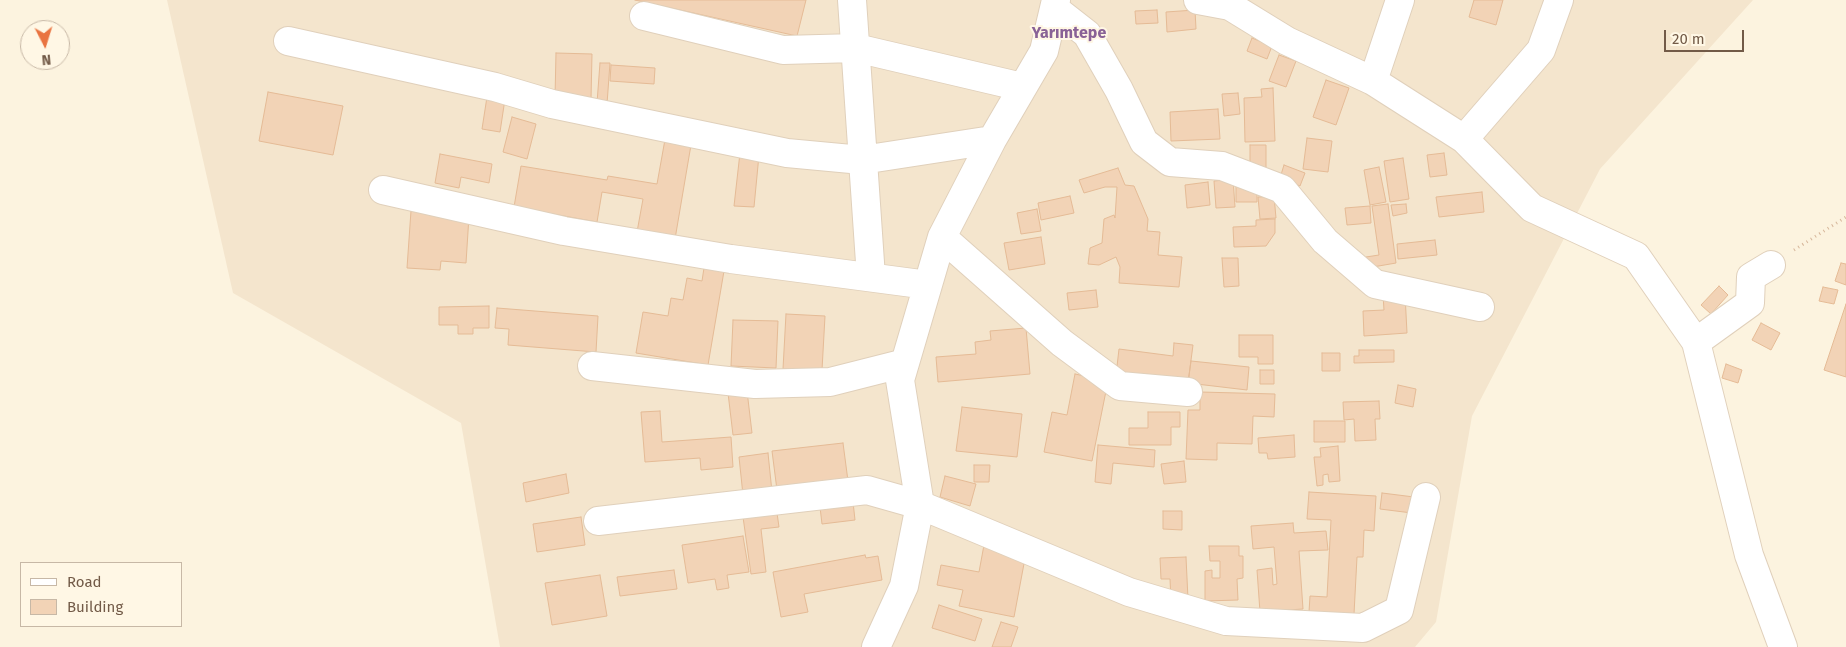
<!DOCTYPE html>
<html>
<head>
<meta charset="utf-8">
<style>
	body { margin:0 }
	#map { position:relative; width:1846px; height:647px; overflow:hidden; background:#fcf3df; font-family:"Fira Sans",sans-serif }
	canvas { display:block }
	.legend { position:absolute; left:20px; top:562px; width:162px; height:65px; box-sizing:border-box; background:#fff7e5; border:1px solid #c7b8a6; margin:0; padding:6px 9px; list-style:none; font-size:15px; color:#725a47 }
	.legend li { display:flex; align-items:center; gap:10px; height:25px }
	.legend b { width:25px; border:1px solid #c7b8a6 }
	.north { position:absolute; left:20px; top:20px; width:50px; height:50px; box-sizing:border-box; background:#fff7e5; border:1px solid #c7b8a6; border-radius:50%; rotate:175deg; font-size:14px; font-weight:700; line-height:20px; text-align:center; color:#725a47 }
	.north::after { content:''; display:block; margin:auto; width:18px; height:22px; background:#e97441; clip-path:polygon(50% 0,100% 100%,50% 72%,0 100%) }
	.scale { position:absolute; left:1664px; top:30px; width:80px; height:22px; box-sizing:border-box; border:2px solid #725a47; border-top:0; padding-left:6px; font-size:15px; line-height:18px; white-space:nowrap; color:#725a47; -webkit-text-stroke:4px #fff7e5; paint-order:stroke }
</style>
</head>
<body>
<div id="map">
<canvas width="1846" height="647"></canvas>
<ul class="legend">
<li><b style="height:6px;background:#fff"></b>Road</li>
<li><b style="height:14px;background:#f2d3b6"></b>Building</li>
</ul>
<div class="north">N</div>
<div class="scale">20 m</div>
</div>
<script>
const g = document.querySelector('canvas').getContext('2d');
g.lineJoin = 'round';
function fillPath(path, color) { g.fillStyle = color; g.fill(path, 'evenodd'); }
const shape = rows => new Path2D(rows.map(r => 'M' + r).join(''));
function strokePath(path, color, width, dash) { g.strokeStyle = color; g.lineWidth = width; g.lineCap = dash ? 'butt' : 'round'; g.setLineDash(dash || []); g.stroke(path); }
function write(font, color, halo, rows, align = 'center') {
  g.font = font + ' "Fira Sans",sans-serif'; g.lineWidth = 4; g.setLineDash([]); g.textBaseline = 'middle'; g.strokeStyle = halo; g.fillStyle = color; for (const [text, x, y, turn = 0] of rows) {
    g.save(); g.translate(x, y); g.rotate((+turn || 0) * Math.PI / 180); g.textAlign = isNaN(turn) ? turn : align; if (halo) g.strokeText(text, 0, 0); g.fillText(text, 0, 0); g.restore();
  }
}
fillPath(shape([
	[167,0,1753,0,1600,169,1472,416,1436,622,1415,647,500,647,461,423,233,293]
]), '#f4e5cd');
const building = shape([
	[635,0,806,0,797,36,635,0],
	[1474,0,1503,0,1496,25,1469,17,1474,0],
	[1157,10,1158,23,1136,24,1135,11,1157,10],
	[1195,10,1196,29,1167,32,1166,12,1195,10],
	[1252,38,1272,46,1267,59,1247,51,1252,38],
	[556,53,592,54,591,99,555,98,556,53],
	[1279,55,1296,61,1286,87,1269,81,1279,55],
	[600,63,610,63,607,104,597,103,600,63],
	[611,65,655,68,654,84,610,81,611,65],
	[1326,80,1349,88,1336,125,1313,117,1326,80],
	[1273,88,1275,141,1245,142,1244,98,1262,97,1261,89,1273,88],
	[268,92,343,106,333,155,259,141,268,92],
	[1238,93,1240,114,1224,116,1222,94,1238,93],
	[487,97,505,99,500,132,482,129,487,97],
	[1218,109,1220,139,1171,141,1170,112,1218,109],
	[512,117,536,124,527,159,503,152,512,117],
	[666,134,692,139,675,239,637,232,643,199,602,192,597,222,514,207,521,166,607,180,608,176,657,184,666,134],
	[1307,138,1332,141,1328,172,1303,169,1307,138],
	[1250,145,1266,145,1266,168,1250,168,1250,145],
	[740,153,759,155,754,207,734,206,740,153],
	[1444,153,1447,175,1430,177,1427,155,1444,153],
	[440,154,492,164,489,183,461,177,459,188,435,183,440,154],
	[1403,158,1409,199,1390,202,1384,161,1403,158],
	[1284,165,1305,173,1300,186,1280,178,1284,165],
	[1379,167,1386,202,1370,205,1364,170,1379,167],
	[1118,168,1125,185,1134,186,1148,219,1147,231,1160,232,1158,255,1182,257,1179,287,1119,283,1120,267,1116,257,1099,265,1088,264,1090,248,1102,243,1104,219,1114,215,1115,218,1117,187,1105,187,1084,193,1079,180,1118,168],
	[1233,179,1235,207,1216,208,1214,181,1233,179],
	[1208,182,1210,205,1187,208,1185,185,1208,182],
	[1236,182,1257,182,1257,202,1236,202,1236,182],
	[1482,192,1484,212,1439,217,1436,197,1482,192],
	[1070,196,1074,213,1041,220,1038,203,1070,196],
	[1274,196,1276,218,1260,219,1258,197,1274,196],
	[1388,204,1396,263,1367,268,1366,257,1379,255,1372,206,1388,204],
	[1406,204,1407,213,1393,216,1391,205,1406,204],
	[1370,206,1371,223,1347,225,1345,208,1370,206],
	[1037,209,1041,231,1021,234,1017,213,1037,209],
	[411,211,469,216,466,263,441,261,440,270,407,268,411,211],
	[1275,219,1275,233,1266,246,1234,247,1233,227,1256,226,1256,220,1275,219],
	[1041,237,1045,264,1009,270,1004,243,1041,237],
	[1435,240,1437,255,1398,259,1397,244,1435,240],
	[1222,258,1238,258,1239,286,1224,287,1222,258],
	[1841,263,1846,264,1846,285,1835,281,1841,263],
	[704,268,724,271,708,365,636,353,643,312,668,316,671,298,683,300,687,278,702,281,704,268],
	[1719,286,1728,295,1711,314,1701,305,1719,286],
	[1823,287,1838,290,1834,304,1819,301,1823,287],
	[1096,290,1098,307,1069,310,1067,293,1096,290],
	[1405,294,1407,333,1364,336,1363,311,1384,310,1383,295,1405,294],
	[1846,304,1846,377,1824,370,1846,304],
	[489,306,489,328,473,328,473,334,458,334,458,325,439,325,439,307,489,306],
	[497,308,598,316,596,352,508,345,509,329,495,328,497,308],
	[786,314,825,316,822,370,783,369,786,314],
	[733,320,778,321,776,368,731,366,733,320],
	[1761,323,1780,333,1771,350,1752,340,1761,323],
	[1026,328,1030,374,938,382,936,357,976,354,975,342,991,340,990,331,1026,328],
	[1239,335,1273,335,1273,364,1258,364,1258,357,1239,357,1239,335],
	[1174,343,1193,345,1188,383,1116,375,1119,349,1173,356,1174,343],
	[1359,350,1394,350,1394,362,1354,363,1354,356,1359,356,1359,350],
	[1322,353,1340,353,1340,371,1322,371,1322,353],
	[1191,361,1249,367,1247,390,1188,383,1191,361],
	[1726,364,1742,370,1738,383,1722,378,1726,364],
	[1260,370,1274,370,1274,384,1260,384,1260,370],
	[1075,374,1108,381,1092,461,1044,452,1052,412,1067,415,1075,374],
	[1398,385,1416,389,1413,407,1395,403,1398,385],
	[747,391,752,433,733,435,728,393,747,391],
	[1200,392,1275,394,1274,417,1253,416,1252,444,1217,443,1217,460,1186,459,1188,410,1200,410,1200,392],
	[1379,401,1380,419,1375,419,1376,440,1355,441,1354,419,1344,420,1343,402,1379,401],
	[962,407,1022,414,1017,457,956,451,962,407],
	[660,411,662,442,731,437,733,467,701,470,700,458,645,462,641,412,660,411],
	[1148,412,1180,412,1180,427,1171,427,1171,445,1129,445,1129,428,1148,428,1148,412],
	[1314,421,1345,421,1345,442,1314,442,1314,421],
	[1294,435,1295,457,1268,459,1267,453,1259,453,1258,438,1294,435],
	[843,443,848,481,777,490,772,451,843,443],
	[1098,445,1155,450,1154,467,1113,463,1111,484,1095,482,1098,445],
	[1338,446,1340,481,1329,482,1328,474,1323,475,1323,485,1317,486,1314,457,1321,457,1320,448,1338,446],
	[768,453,772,492,743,495,739,457,768,453],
	[1184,461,1186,482,1164,484,1161,464,1184,461],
	[974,465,990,465,989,482,974,482,974,465],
	[566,474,569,493,526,502,523,483,566,474],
	[945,476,976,484,970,506,940,497,945,476],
	[1309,492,1376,496,1374,531,1364,530,1363,557,1357,557,1354,614,1309,612,1310,596,1327,597,1331,520,1307,519,1309,492],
	[1382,493,1414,497,1412,513,1380,509,1382,493],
	[853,502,855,520,822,524,820,507,853,502],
	[1163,511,1182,511,1182,530,1163,529,1163,511],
	[777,513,779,527,761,529,766,572,751,574,743,517,777,513],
	[581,517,585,545,537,552,533,524,581,517],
	[1293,523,1294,533,1326,531,1328,550,1299,551,1303,609,1260,612,1257,570,1272,568,1273,585,1277,584,1274,547,1253,549,1251,526,1293,523],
	[743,536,749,572,727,575,729,588,717,590,715,579,688,583,682,545,743,536],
	[984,545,1026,553,1014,617,959,606,963,590,937,585,941,565,979,572,984,545],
	[1209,546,1239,546,1239,556,1243,556,1243,578,1237,579,1238,600,1205,601,1205,571,1212,570,1212,578,1220,578,1220,561,1210,561,1209,546],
	[865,555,866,558,878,556,882,580,804,594,808,612,781,617,773,572,865,555],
	[1186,557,1188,599,1171,600,1170,579,1161,579,1160,558,1186,557],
	[674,570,677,589,620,596,617,577,674,570],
	[600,575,607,616,552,625,545,583,600,575],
	[939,605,982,619,975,641,932,628,939,605],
	[1001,622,1018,627,1011,647,992,647,1001,622]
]);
fillPath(building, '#f2d3b6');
strokePath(building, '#e5bb96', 1);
const minor = shape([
	[852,0,871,277],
	[1198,0,1230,6,1287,41,1373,81,1464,139,1532,208,1636,256,1696,342,1749,555,1783,647],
	[1055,9,1087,34,1119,90,1144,142,1170,162,1222,166,1282,189,1325,241,1375,284,1480,307],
	[644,16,783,50,856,48,1022,87],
	[288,41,495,87,552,104,787,153,862,160,992,140],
	[1373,81,1400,0],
	[1464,139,1541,50,1559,0],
	[383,190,564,231,731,259,928,285],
	[942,237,1062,343,1120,386,1188,392],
	[1696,342,1750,303,1751,277,1771,265],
	[592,366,755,384,830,382,905,363],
	[598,521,867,490,920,505,1129,592,1226,621,1363,628,1399,610,1426,497],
	[876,647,904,586,920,505,900,380,942,237,992,140,1044,51,1056,0]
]);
strokePath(minor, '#e0d0bb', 30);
strokePath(shape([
	[1794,250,1846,217]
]), '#d6b69a', 3, [1, 4]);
strokePath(minor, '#fff', 28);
write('bold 16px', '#896296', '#fff7e5', [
	["Yarımtepe",1069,34]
]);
</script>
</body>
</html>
